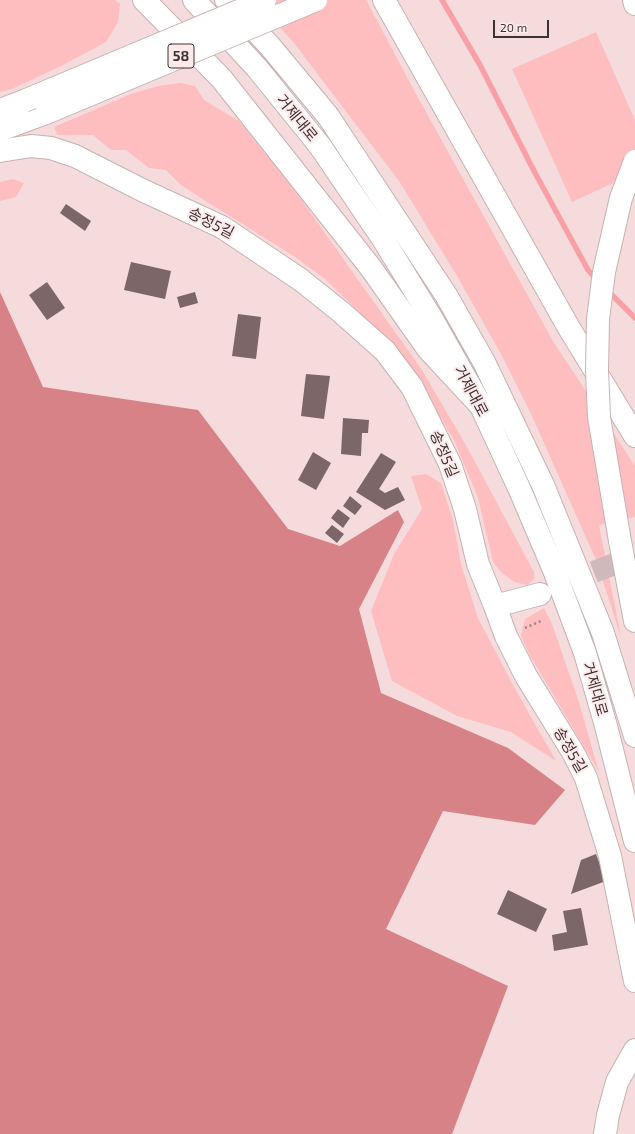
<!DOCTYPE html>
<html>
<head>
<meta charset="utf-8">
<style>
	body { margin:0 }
	#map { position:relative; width:635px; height:1134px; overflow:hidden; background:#f5dbdc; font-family:"Exo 2",sans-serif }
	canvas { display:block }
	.scale { position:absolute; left:493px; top:20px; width:56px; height:18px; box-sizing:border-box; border:2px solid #3c3232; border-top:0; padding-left:5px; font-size:12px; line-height:14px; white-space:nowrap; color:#3c3232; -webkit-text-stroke:3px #ffeaea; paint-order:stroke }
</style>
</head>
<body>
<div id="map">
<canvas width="635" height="1134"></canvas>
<div class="scale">20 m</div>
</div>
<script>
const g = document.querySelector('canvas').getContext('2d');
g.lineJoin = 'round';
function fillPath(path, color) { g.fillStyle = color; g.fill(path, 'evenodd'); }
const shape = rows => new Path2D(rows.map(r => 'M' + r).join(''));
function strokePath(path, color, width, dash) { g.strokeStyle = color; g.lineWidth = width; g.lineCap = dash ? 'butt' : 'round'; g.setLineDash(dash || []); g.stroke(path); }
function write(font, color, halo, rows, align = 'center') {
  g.font = font + ' "Exo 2","Noto Sans KR",sans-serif'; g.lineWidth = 4; g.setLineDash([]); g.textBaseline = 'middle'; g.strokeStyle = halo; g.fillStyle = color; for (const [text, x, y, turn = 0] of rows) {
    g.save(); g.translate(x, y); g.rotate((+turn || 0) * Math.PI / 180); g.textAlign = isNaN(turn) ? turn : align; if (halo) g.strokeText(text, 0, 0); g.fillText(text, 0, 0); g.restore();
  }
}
fillPath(shape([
	[0,0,115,0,120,4,118,22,106,42,61,66,12,89,0,92],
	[255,0,366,0,416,94,553,341,635,466,635,517,599,525,621,637,596,560,531,414,502,356,460,281,399,181,294,43],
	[596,32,635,120,635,173,572,202,512,69],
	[181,83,195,86,204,100,239,121,293,188,422,370,467,447,534,572,534,579,527,585,514,582,501,572,493,562,478,498,454,440,426,394,386,340,353,306,325,279,295,257,201,198,181,185,166,170,149,168,126,150,111,150,93,135,57,135,54,127,131,94,158,86],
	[13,179,24,183,16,197,0,201,0,182],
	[426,474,441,483,453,520,461,564,478,618,514,687,556,761,511,732,457,716,392,681,371,611,394,554,422,509,411,476],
	[544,608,552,624,578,699,599,772,529,654,521,636,525,619]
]), '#febec0');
fillPath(shape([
	[0,292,43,387,198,410,288,529,340,546,398,510,404,522,359,609,381,693,508,748,565,790,535,825,443,811,386,929,508,986,452,1134,0,1134]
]), '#d78287');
strokePath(shape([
	[442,0,480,65,534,171,588,270,597,280],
	[607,290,635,318]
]), '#f8a0a6', 5.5);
fillPath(shape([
	[66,204,91,221,85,231,60,213],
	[131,262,171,271,165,299,124,290],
	[47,282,65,308,47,320,29,295],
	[195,292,198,303,180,308,177,297],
	[238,314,261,317,256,359,232,356],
	[306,374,330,376,324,419,301,416],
	[343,418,369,420,368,433,362,433,361,456,341,454],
	[313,452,331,463,316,490,298,480],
	[381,453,396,462,379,489,385,493,398,487,405,500,385,510,356,492],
	[350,496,362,506,355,515,343,506],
	[338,509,350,518,343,528,331,518],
	[332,525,344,534,337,543,325,533],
	[596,854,606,881,571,894,581,860],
	[508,890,547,909,536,932,497,914],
	[581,908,588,945,554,951,552,935,567,932,563,911]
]), '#7c6667');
strokePath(shape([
	[563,584,635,556]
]), '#d0b9ba', 22, [22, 11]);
const street = shape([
	[634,0,635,4],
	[540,594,495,606,506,636,526,676,574,754,586,778,610,856,635,981],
	[605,1134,608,1115,617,1082,635,1050]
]);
const secondary = shape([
	[194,0,257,68,320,146,383,239,432,319,481,406,519,488,554,570,585,653,606,726,635,841],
	[226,0,269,45,328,116,446,295,484,362,543,485,571,554,603,633,635,736],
	[384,0,569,328,635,436],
	[0,151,31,146,51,148,75,156,142,190,222,227,301,280,341,312,385,351,412,387,450,464,465,509,478,564,495,606]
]);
const highway = shape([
	[144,0,221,78,371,268,428,349,481,406],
	[0,110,24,101],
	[0,130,46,113],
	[620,541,635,621]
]);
strokePath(street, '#c9b1b1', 24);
strokePath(secondary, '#c9b1b1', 24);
strokePath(highway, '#c9b1b1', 24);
strokePath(shape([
	[525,628,541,621]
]), '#9e8b8c', 2.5, [2, 3]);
strokePath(street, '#fff', 22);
strokePath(secondary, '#fff', 22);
strokePath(highway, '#fff', 22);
const highwayBridge = shape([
	[24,101,265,0],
	[46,113,316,0],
	[620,541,599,417,597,370,598,319,604,272,621,198,635,161]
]);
strokePath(highwayBridge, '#c9b1b1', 24, []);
strokePath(highwayBridge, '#fff', 22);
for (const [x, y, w] of [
	[181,56,26]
]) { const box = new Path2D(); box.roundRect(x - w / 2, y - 12, w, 24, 3); g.fillStyle = '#ffeaea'; g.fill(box); strokePath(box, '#3c3232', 1); }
write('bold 14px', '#3c3232', null, [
	["58",181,56]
]);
write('15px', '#3c3232', '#ffeaea', [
	["거제대로",297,118,51],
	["송정5길",211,223,27],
	["거제대로",471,391,62],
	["송정5길",444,454,67],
	["거제대로",595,689,74],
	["송정5길",570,750,60]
]);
</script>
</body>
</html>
